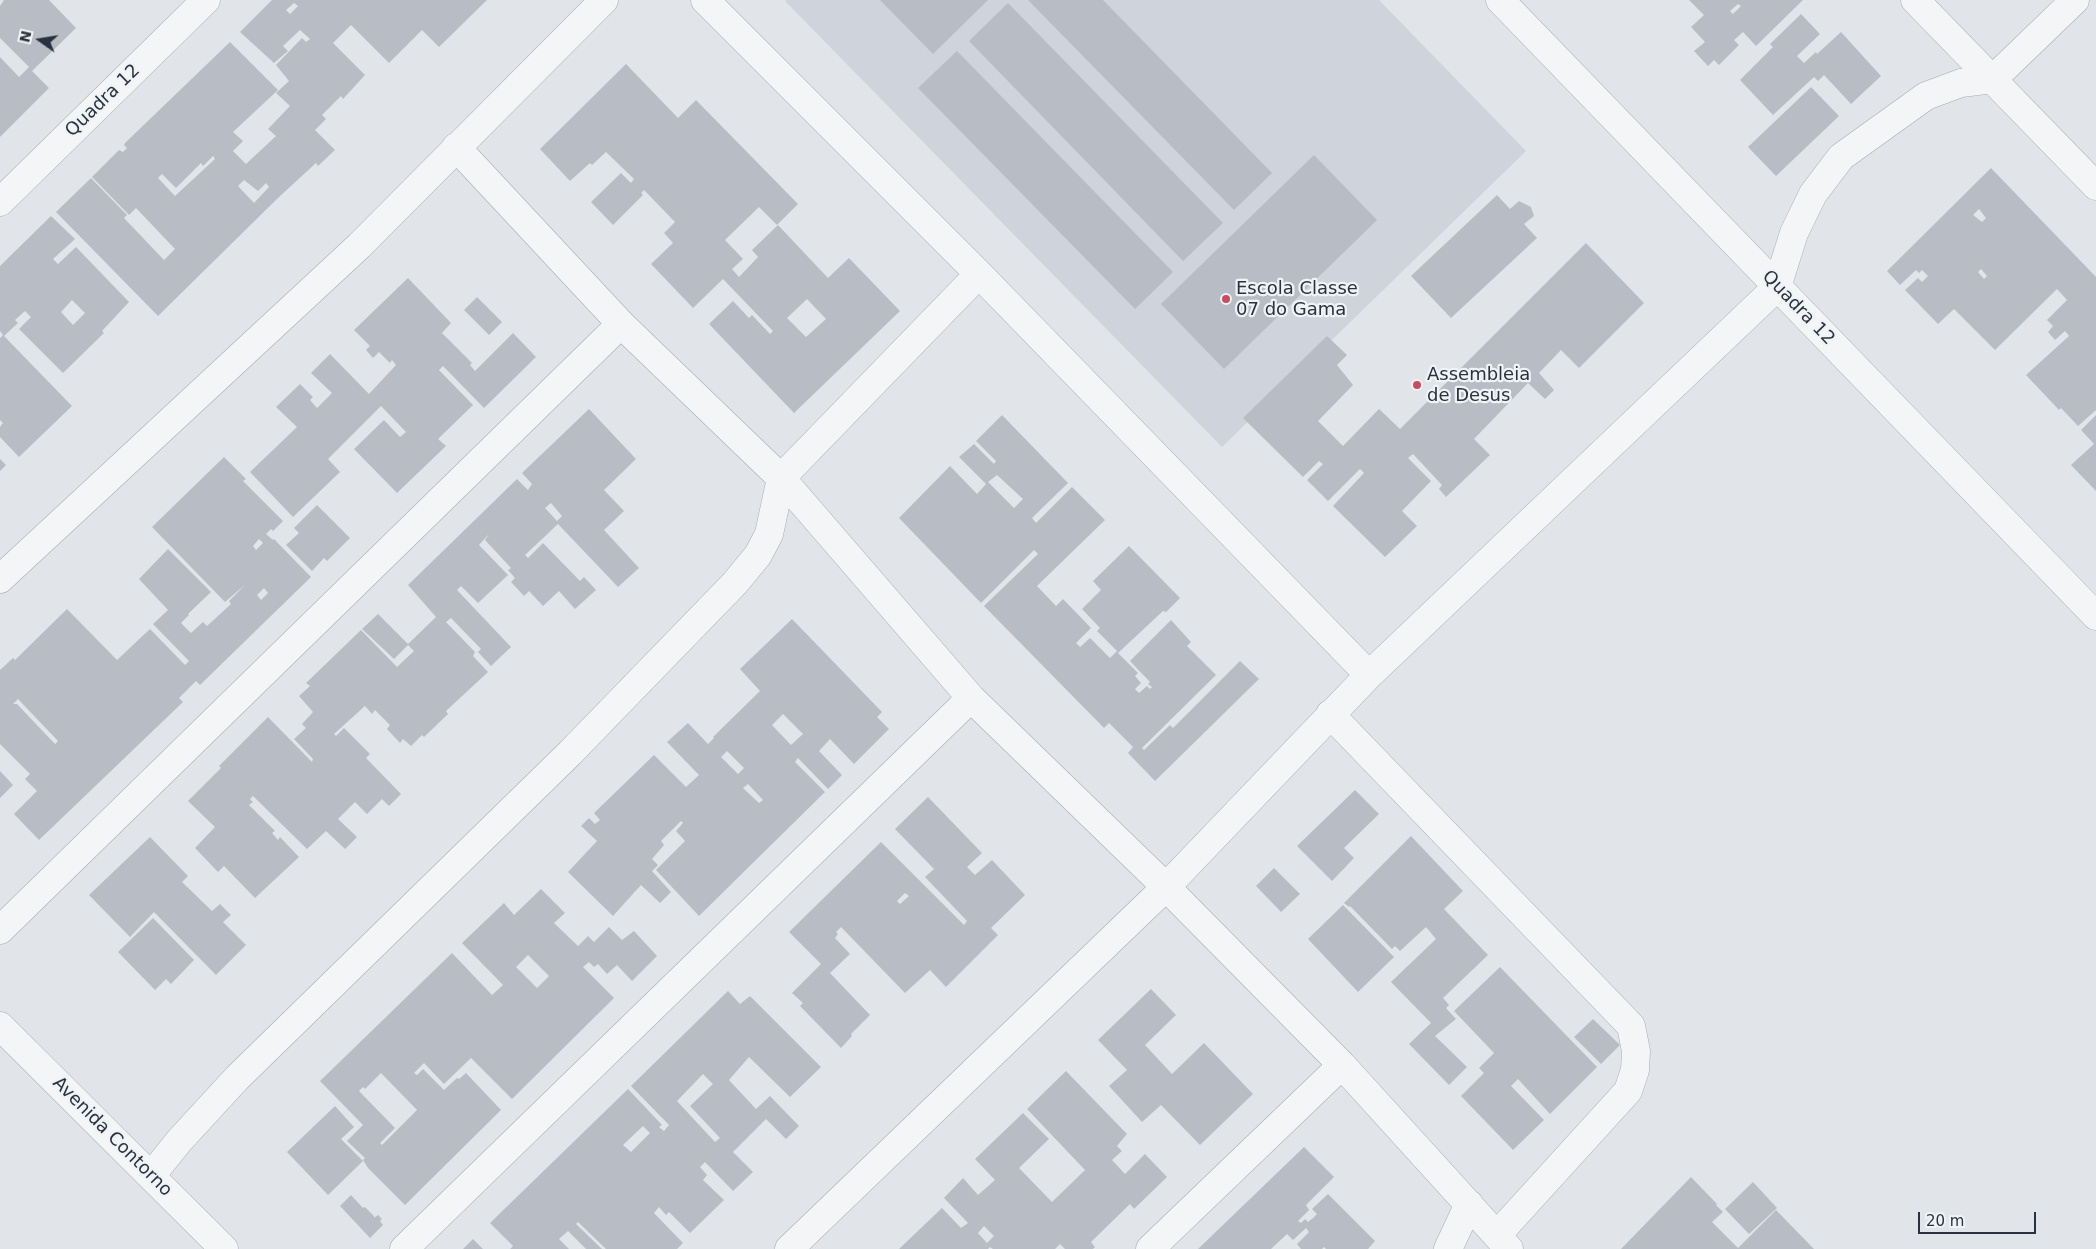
<!DOCTYPE html>
<html>
<head>
<meta charset="utf-8">
<style>
	body { margin:0 }
	#map { position:relative; width:2096px; height:1249px; overflow:hidden; background:#e1e4e9; font-family:"DejaVu Sans",sans-serif }
	canvas { display:block }
	.north { position:absolute; left:15px; top:15px; width:50px; height:50px; -webkit-text-stroke:4px #f0f3f6; paint-order:stroke; rotate:283deg; font-size:14px; font-weight:700; line-height:20px; text-align:center; color:#2a323f }
	.north::after { content:''; display:block; margin:auto; width:18px; height:22px; background:#2a323f; clip-path:polygon(50% 0,100% 100%,50% 72%,0 100%) }
	.scale { position:absolute; left:1918px; top:1212px; width:118px; height:22px; box-sizing:border-box; border:2px solid #2a323f; border-top:0; padding-left:6px; font-size:15px; line-height:18px; white-space:nowrap; color:#2a323f; -webkit-text-stroke:4px #f0f3f6; paint-order:stroke }
</style>
</head>
<body>
<div id="map">
<canvas width="2096" height="1249"></canvas>
<div class="north">N</div>
<div class="scale">20 m</div>
</div>
<script>
const g = document.querySelector('canvas').getContext('2d');
g.lineJoin = 'round';
function fillPath(path, color) { g.fillStyle = color; g.fill(path, 'evenodd'); }
const shape = rows => new Path2D(rows.map(r => 'M' + r).join(''));
function strokePath(path, color, width, dash) { g.strokeStyle = color; g.lineWidth = width; g.lineCap = dash ? 'butt' : 'round'; g.setLineDash(dash || []); g.stroke(path); }
function write(font, color, halo, rows, align = 'center') {
  g.font = font + ' "DejaVu Sans",sans-serif'; g.lineWidth = 4.5; g.setLineDash([]); g.textBaseline = 'middle'; g.strokeStyle = halo; g.fillStyle = color; for (const [text, x, y, turn = 0] of rows) {
    g.save(); g.translate(x, y); g.rotate((+turn || 0) * Math.PI / 180); g.textAlign = isNaN(turn) ? turn : align; if (halo) g.strokeText(text, 0, 0); g.fillText(text, 0, 0); g.restore();
  }
}
fillPath(shape([
	[787,0,1379,0,1526,151,1222,447,785,1]
]), '#cfd3db');
fillPath(shape([
	[4,0,49,0,76,28,32,71,49,88,0,137,0,57,19,77,29,67,0,38,0,6],
	[272,0,487,0,439,47,422,30,389,63,351,25,333,43,365,75,343,99,341,96,322,115,326,119,315,130,335,150,318,166,316,163,279,197,158,316,56,212,91,178,127,215,124,218,164,260,175,249,136,208,129,215,92,177,119,150,123,152,127,148,124,145,125,143,230,42,278,90,233,132,243,141,233,151,246,164,276,136,268,129,290,106,276,93,289,81,276,65,302,38,306,42,310,39,300,30,283,46,288,51,274,63,240,32],
	[294,3,298,6,290,14,286,10],
	[213,156,215,159,175,196,158,178,162,174,176,188,201,163,203,166],
	[244,180,258,191,266,183,269,187,254,203,238,186],
	[880,0,988,0,933,54],
	[1028,0,1103,0,1272,173,1234,210],
	[1689,0,1803,0,1756,46,1743,32,1734,40,1739,45,1719,65,1714,60,1708,66,1694,51,1705,42,1691,27,1704,15],
	[1738,4,1741,6,1733,14,1730,11],
	[1008,3,1221,221,1223,223,1183,261,969,41],
	[1801,14,1820,34,1797,56,1804,63,1816,52,1817,54,1841,32,1881,76,1851,104,1824,75,1818,81,1814,77,1773,115,1740,80,1773,47,1770,44],
	[957,51,1173,272,1135,309,918,88],
	[626,64,678,118,696,100,798,204,777,225,759,207,725,240,743,259,732,269,739,277,758,257,752,250,778,225,828,278,849,258,900,311,794,413,709,324,733,301,749,318,752,315,770,334,773,331,723,279,693,308,651,264,673,243,664,233,675,222,644,190,641,193,643,195,613,225,591,202,621,173,631,183,634,179,606,152,592,165,590,163,570,181,540,149],
	[807,299,826,319,806,337,787,318],
	[1811,87,1839,116,1776,176,1748,147],
	[1314,155,1377,220,1224,369,1161,304],
	[1991,168,2096,277,2096,410,2078,426,2061,408,2059,410,2026,375,2069,336,2065,331,2055,340,2048,332,2053,326,2047,320,2067,300,2057,289,1995,350,1954,309,1938,324,1905,290,1918,278,1922,282,1928,276,1922,270,1919,273,1916,270,1900,285,1887,271],
	[1979,209,1986,218,1982,222,1973,215],
	[1981,269,1987,276,1984,279,1978,272],
	[1497,195,1510,209,1519,201,1531,207,1534,216,1524,224,1537,238,1451,318,1411,276],
	[51,216,75,239,53,259,58,264,76,247,129,302,102,331,104,333,63,373,19,329,31,317,25,311,15,320,18,323,4,336,72,406,19,457,0,437,0,427,3,423,0,420,0,338,3,335,0,331,0,266],
	[72,300,85,313,73,325,61,312],
	[1586,243,1644,303,1579,368,1561,350,1539,373,1554,390,1545,399,1528,383,1474,439,1490,455,1446,497,1439,489,1442,485,1413,454,1408,458,1431,481,1402,511,1417,526,1385,557,1333,506,1364,473,1360,469,1328,501,1307,480,1323,464,1319,461,1303,477,1243,418,1327,336,1347,355,1337,365,1353,385,1318,421,1343,446,1379,409,1400,429],
	[408,278,451,323,442,333,472,363,470,365,475,371,513,333,536,357,484,408,443,366,439,370,473,405,438,439,446,446,397,493,354,449,384,420,400,437,406,432,381,406,328,459,340,472,293,517,250,472,297,427,276,407,300,384,313,397,310,400,317,408,332,393,311,373,330,354,369,394,396,365,392,360,390,363,379,352,373,358,366,350,370,346,354,330],
	[477,297,502,322,489,335,464,310],
	[589,409,636,459,604,490,624,511,604,530,639,568,618,587,558,524,525,555,528,558,543,543,580,581,584,577,596,590,575,609,559,591,543,606,529,591,524,596,511,582,515,578,508,570,511,568,485,540,489,534,479,545,508,575,478,603,461,586,457,590,511,647,491,666,478,652,481,649,451,618,446,622,475,652,473,656,488,672,446,711,448,714,424,737,422,735,411,746,403,739,400,743,387,729,390,725,375,710,372,714,365,706,334,734,336,736,344,728,370,754,366,758,401,794,389,806,382,799,367,814,355,802,338,819,357,837,345,849,326,831,307,849,253,796,250,799,253,802,249,805,275,831,272,833,278,840,280,837,299,857,255,898,224,866,218,872,195,848,215,827,188,801,221,768,219,766,268,717,312,762,313,759,294,739,306,728,302,724,313,712,299,696,310,686,306,683,361,630,397,667,414,651,408,645,394,659,362,629,378,614,408,644,436,617,408,585,517,479,528,490,532,484,522,473],
	[551,503,562,516,557,521,545,508],
	[1002,415,1068,483,1032,518,1036,523,1072,487,1105,520,1037,586,1056,606,1063,599,1091,628,1076,643,1080,647,1090,638,1110,658,1117,651,1097,631,1100,628,1082,609,1101,590,1093,581,1129,546,1180,598,1166,612,1163,611,1118,653,1138,673,1135,676,1141,683,1135,689,1139,693,1147,686,1150,689,1152,687,1148,684,1150,682,1130,661,1171,620,1191,642,1187,646,1216,675,1142,748,1144,750,1170,725,1173,728,1240,661,1259,679,1155,781,1128,753,1133,747,1109,723,1104,728,984,606,1038,554,1034,550,981,603,899,518,950,466,977,494,986,484,959,457,974,444,994,464,996,461,976,441],
	[997,475,1023,499,1014,508,988,482],
	[2096,415,2096,491,2071,465,2094,444,2081,430],
	[224,457,246,479,243,481,283,521,273,531,271,529,266,534,273,540,274,539,311,577,200,685,196,681,179,698,183,702,39,840,14,814,37,791,25,779,30,774,0,744,0,670,13,658,15,660,67,609,117,660,150,629,185,665,189,661,153,624,168,610,139,579,168,549,211,592,188,614,189,615,181,623,191,633,203,622,207,626,231,604,229,601,246,584,225,602,152,527],
	[259,539,263,543,256,550,253,546],
	[264,588,268,593,261,600,257,595],
	[18,699,58,741,55,744,17,704,13,704],
	[0,459,6,465,0,471],
	[317,505,350,538,327,561,324,558,312,571,286,545,299,533,294,528],
	[792,619,882,712,877,717,889,729,854,764,830,739,819,751,842,775,828,789,798,758,795,762,825,792,699,916,656,870,685,841,676,831,683,823,681,821,661,841,664,845,652,859,658,865,652,871,671,892,660,903,641,885,613,916,568,872,597,841,581,826,589,818,595,824,600,820,594,813,654,755,686,787,699,775,667,742,688,723,708,744,714,738,713,737,760,691,740,669],
	[783,714,803,734,791,745,772,725],
	[727,751,744,768,738,774,721,757],
	[748,784,763,800,759,803,743,788],
	[0,771,13,785,0,798],
	[1355,790,1379,814,1344,848,1354,858,1332,881,1297,846],
	[928,797,982,853,967,867,975,875,992,860,1025,895,991,928,998,935,946,987,930,970,905,993,841,927,836,932,838,934,835,938,850,954,830,973,870,1015,851,1034,852,1036,841,1048,800,1006,803,1003,792,993,821,964,789,932,881,842,964,925,967,921,925,877,934,869,895,829],
	[905,893,909,896,900,904,897,901],
	[1411,836,1463,891,1444,909,1488,955,1443,998,1449,1005,1446,1008,1456,1019,1435,1036,1467,1067,1449,1085,1409,1044,1431,1023,1391,982,1436,939,1426,927,1400,951,1395,946,1392,949,1350,906,1349,907,1344,903],
	[150,837,188,876,182,882,212,911,220,904,231,915,223,922,246,945,216,975,154,912,130,937,89,895],
	[1274,868,1300,894,1281,912,1256,886],
	[541,889,565,913,554,923,578,946,588,936,594,942,609,927,622,940,634,931,657,956,632,981,617,965,607,974,598,964,594,967,589,962,583,967,614,998,512,1099,471,1058,444,1084,424,1063,414,1073,417,1075,423,1069,444,1090,457,1078,459,1079,466,1073,501,1110,405,1205,368,1168,363,1160,365,1158,347,1141,363,1125,320,1081,452,953,492,995,503,985,462,943,504,903,514,915],
	[528,955,549,976,537,988,516,967],
	[381,1073,417,1110,382,1145,380,1143,395,1128,359,1091,363,1087,365,1089],
	[1343,905,1394,957,1358,992,1308,939],
	[153,918,194,960,171,984,166,979,155,990,118,952],
	[1500,967,1597,1067,1550,1114,1518,1079,1511,1086,1544,1120,1513,1150,1461,1096,1484,1073,1479,1068,1494,1053,1454,1011],
	[1151,989,1176,1015,1145,1045,1172,1074,1204,1043,1253,1094,1200,1145,1161,1105,1142,1122,1109,1086,1127,1070,1098,1040],
	[728,991,740,1004,750,996,821,1067,790,1097,749,1057,729,1080,756,1109,770,1096,799,1126,786,1139,766,1119,733,1152,753,1172,733,1191,705,1162,700,1167,707,1175,703,1180,724,1200,690,1233,669,1212,666,1215,659,1207,654,1213,683,1243,677,1249,606,1249,578,1222,576,1224,602,1249,586,1249,568,1231,559,1239,569,1249,510,1249,513,1246,490,1223,628,1089,662,1125,659,1127,664,1131,669,1125,631,1086],
	[703,1074,713,1084,690,1106,720,1138,715,1142,677,1101],
	[643,1126,650,1133,631,1152,623,1145],
	[1593,1019,1620,1045,1601,1064,1574,1037],
	[1066,1071,1127,1134,1117,1146,1122,1151,1112,1160,1125,1174,1145,1154,1167,1177,1134,1209,1130,1204,1091,1242,1095,1247,1093,1249,1065,1249,1060,1244,1055,1249,993,1249,990,1247,988,1249,899,1249,942,1208,961,1228,968,1223,944,1198,963,1178,978,1195,995,1180,975,1159,1023,1113,1049,1139,1019,1168,1052,1202,1085,1170,1027,1109],
	[984,1226,994,1236,987,1243,978,1233],
	[335,1106,354,1127,341,1139,363,1161,328,1195,287,1152],
	[1304,1147,1334,1177,1306,1205,1309,1210,1298,1221,1301,1223,1305,1219,1308,1222,1313,1218,1317,1214,1312,1209,1328,1194,1375,1241,1368,1249,1326,1249,1324,1247,1322,1249,1301,1249,1297,1244,1309,1232,1306,1228,1293,1240,1287,1234,1271,1249,1198,1249],
	[1691,1177,1717,1204,1716,1205,1723,1212,1712,1222,1738,1248,1776,1210,1814,1249,1621,1249],
	[1753,1182,1777,1208,1749,1234,1725,1209],
	[351,1195,363,1208,365,1207,374,1216,374,1218,378,1215,382,1219,380,1221,383,1225,370,1238,340,1206],
	[473,1239,483,1249,463,1249]
]), '#b8bdc5');
const minor = shape([
	[705,0,979,274,1369,675],
	[1500,0,2096,616],
	[1915,0,2096,186],
	[0,202,206,0],
	[0,579,359,246,604,0],
	[971,698,1166,887,1342,1065,1509,1249],
	[1330,714,1631,1026,1636,1051,1635,1070,1628,1091,1497,1235],
	[0,930,621,324],
	[0,1026,224,1249],
	[151,1176,179,1141,237,1078,570,753,735,583,758,555,769,534,781,478,979,274],
	[404,1249,971,698,781,478,621,324,456,147],
	[789,1249,1166,887,1369,675,1777,287,1794,233,1813,194,1841,157,1926,96,1961,83,1993,79,2075,0],
	[1150,1249,1342,1065],
	[1448,1249,1469,1204]
]);
strokePath(minor, '#a6abb3', 29);
strokePath(minor, '#f3f5f7', 28);
for (const [x, y, r, color] of [
	[1226,299,5,"#c74d5e"],
	[1417,385,5,"#c74d5e"]
]) { const dot = new Path2D(); dot.arc(x, y, r, 0, 2 * Math.PI); g.fillStyle = color; g.fill(dot); strokePath(dot, '#f0f3f6', 2); }
write('18px', '#2a323f', '#f0f3f6', [
	["Quadra 12",103,101,-44],
	["Quadra 12",1798,308,46],
	["Avenida Contorno",112,1137,45]
]);
write('18px', '#2a323f', '#f0f3f6', [
	["Escola Classe",1236,289],
	["07 do Gama",1236,310],
	["Assembleia",1427,375],
	["de Desus",1427,396]
], 'left');
</script>
</body>
</html>
